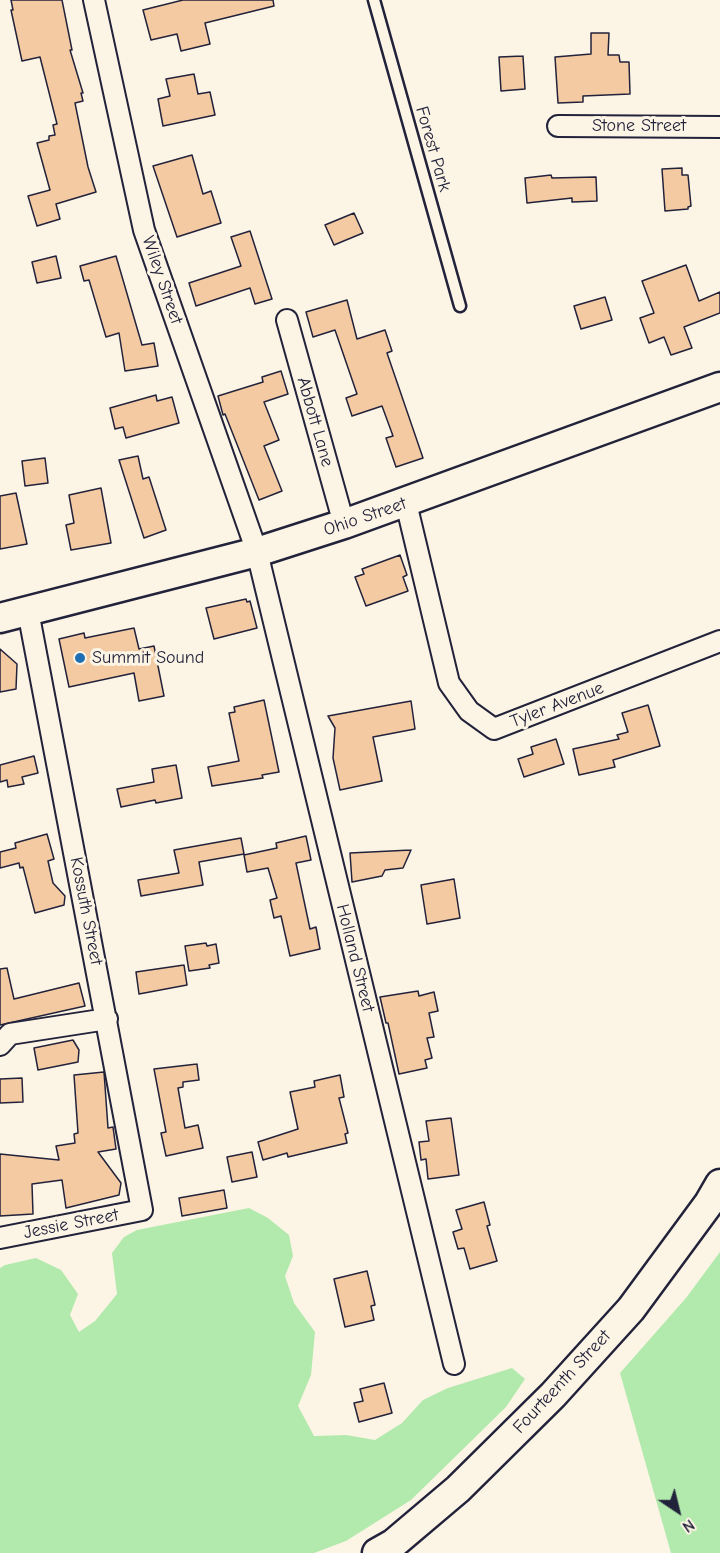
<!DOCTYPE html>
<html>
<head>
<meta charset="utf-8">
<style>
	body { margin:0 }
	#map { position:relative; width:720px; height:1553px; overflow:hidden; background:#fcf5e5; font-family:"Comic Neue",sans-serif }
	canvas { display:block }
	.north { position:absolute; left:648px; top:1481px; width:60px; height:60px; -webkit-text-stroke:4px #fcf5e5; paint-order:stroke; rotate:145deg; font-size:16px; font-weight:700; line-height:24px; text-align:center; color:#22223b }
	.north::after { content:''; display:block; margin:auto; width:21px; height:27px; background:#22223b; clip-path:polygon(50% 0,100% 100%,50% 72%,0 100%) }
</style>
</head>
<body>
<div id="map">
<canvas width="720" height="1553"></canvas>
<div class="north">N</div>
</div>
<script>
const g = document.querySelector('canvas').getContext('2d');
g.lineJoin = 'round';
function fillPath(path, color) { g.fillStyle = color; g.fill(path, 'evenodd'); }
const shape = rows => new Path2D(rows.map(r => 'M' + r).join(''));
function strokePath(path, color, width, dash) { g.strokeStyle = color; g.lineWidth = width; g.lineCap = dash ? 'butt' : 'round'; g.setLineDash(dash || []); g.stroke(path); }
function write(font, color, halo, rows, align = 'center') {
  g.font = font + ' "Comic Neue",sans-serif'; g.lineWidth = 6; g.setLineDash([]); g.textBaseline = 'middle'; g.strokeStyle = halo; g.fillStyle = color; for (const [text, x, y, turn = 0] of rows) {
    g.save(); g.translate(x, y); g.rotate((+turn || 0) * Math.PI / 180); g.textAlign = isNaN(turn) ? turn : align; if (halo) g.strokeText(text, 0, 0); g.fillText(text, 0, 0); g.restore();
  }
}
fillPath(shape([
	[249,1208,268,1218,289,1235,293,1256,285,1276,294,1303,315,1332,311,1375,298,1406,314,1436,346,1435,375,1440,402,1423,423,1400,448,1388,512,1368,525,1379,506,1407,411,1500,346,1541,314,1553,0,1553,0,1268,5,1265,36,1258,61,1270,78,1294,70,1315,79,1332,95,1321,117,1294,112,1253,124,1237,137,1230],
	[720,1252,720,1553,671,1553,620,1373,686,1298]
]), '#b2e9ac');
const building = shape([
	[11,0,62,0,72,50,70,50,83,93,81,93,83,101,75,103,88,167,96,192,56,204,60,219,37,226,28,196,50,190,37,143,49,140,49,136,55,135,53,125,57,124,40,57,22,61,11,10,13,10,11,0],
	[183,0,273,0,274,6,205,23,210,44,181,51,177,34,151,40,143,10,183,0],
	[591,33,609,33,608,55,619,55,620,62,629,62,630,94,583,96,583,102,558,103,555,57,591,54,591,33],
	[523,56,525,89,501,91,499,57,523,56],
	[194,74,198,94,210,92,215,115,163,126,158,99,170,96,166,79,194,74],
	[192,155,203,194,211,191,221,223,177,237,153,166,192,155],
	[682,168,682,175,688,175,691,206,688,207,688,209,665,211,662,169,682,168],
	[551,175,552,178,596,177,597,201,572,202,572,198,527,203,525,178,551,175],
	[354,213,363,233,334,245,325,225,354,213],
	[250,231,272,299,255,304,250,288,196,306,189,283,241,266,231,237,250,231],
	[56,256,61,278,37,283,32,262,56,256],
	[116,256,142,345,154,343,158,366,125,371,119,333,106,337,89,280,84,281,80,266,116,256],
	[686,265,699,301,720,292,720,313,684,327,692,348,671,355,664,337,649,343,640,318,654,313,642,281,686,265],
	[605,297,612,320,581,329,574,306,605,297],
	[347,300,357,339,385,330,392,351,387,353,423,458,396,467,386,438,393,436,382,406,352,416,346,398,357,394,335,330,313,337,306,312,347,300],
	[281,371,288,394,264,402,279,440,264,446,282,491,259,500,225,414,223,415,218,396,263,382,262,377,281,371],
	[156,395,157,401,172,397,179,423,126,438,123,427,115,429,110,408,156,395],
	[138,456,143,479,149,477,166,530,144,538,119,460,138,456],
	[45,458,48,483,25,486,22,461,45,458],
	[101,488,111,543,71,550,66,525,74,523,69,495,101,488],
	[16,493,27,544,0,549,0,496,16,493],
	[400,555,407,575,403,577,408,591,366,606,355,577,364,574,362,569,400,555],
	[246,599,247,602,250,601,257,628,214,639,206,608,246,599],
	[134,628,139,649,154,646,164,696,139,701,134,673,69,687,59,639,84,633,85,638,134,628],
	[0,649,17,664,16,689,0,692,0,649],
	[264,700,279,772,262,775,263,778,212,786,208,767,239,761,229,713,235,712,234,707,264,700],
	[411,701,415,729,373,737,382,781,340,790,333,758,335,728,328,716,411,701],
	[648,705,660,746,613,760,615,767,579,775,573,749,619,739,617,735,628,732,622,713,648,705],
	[556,739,564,764,524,777,518,759,533,754,531,747,556,739],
	[34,756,38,773,22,777,24,784,8,787,7,780,0,782,0,765,34,756],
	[176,765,182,798,156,803,155,800,121,807,117,789,154,782,152,769,176,765],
	[47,834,54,859,48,861,53,883,65,896,64,905,35,913,23,867,20,868,19,863,0,868,0,852,16,848,15,843,47,834],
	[306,836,311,860,296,863,310,929,316,927,320,949,290,956,281,916,274,918,270,900,277,898,268,868,247,872,244,855,277,848,276,843,306,836],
	[241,838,244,854,199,862,203,885,141,896,138,880,179,873,174,850,241,838],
	[411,850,403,868,385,870,382,876,352,882,350,853,411,850],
	[454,879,460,918,427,924,421,885,454,879],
	[206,943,207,946,216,944,219,963,209,965,210,968,189,971,185,946,206,943],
	[184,965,187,985,139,994,136,972,184,965],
	[7,968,14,999,79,983,85,1006,0,1025,0,969,7,968],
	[418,991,419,996,434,992,438,1011,429,1013,434,1037,427,1038,432,1058,425,1060,427,1068,399,1074,388,1023,386,1023,380,997,418,991],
	[73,1040,79,1050,78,1062,38,1070,34,1048,73,1040],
	[197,1064,199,1080,183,1082,183,1087,178,1088,185,1128,198,1125,203,1148,166,1156,161,1133,166,1132,154,1069,197,1064],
	[104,1072,108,1128,113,1127,116,1149,98,1152,121,1183,119,1195,66,1208,62,1180,32,1184,33,1214,0,1216,0,1154,59,1160,56,1146,75,1143,74,1134,78,1133,74,1075,104,1072],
	[340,1075,344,1097,339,1098,348,1133,345,1134,347,1143,288,1157,287,1153,263,1160,258,1142,298,1129,290,1092,315,1087,314,1081,340,1075],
	[22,1078,23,1102,0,1103,0,1079,22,1078],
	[451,1118,459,1175,428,1179,426,1159,421,1160,419,1142,429,1141,426,1121,451,1118],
	[252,1152,257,1177,232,1182,227,1157,252,1152],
	[224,1190,227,1208,182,1216,179,1198,224,1190],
	[484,1202,490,1225,487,1226,497,1261,470,1269,464,1248,458,1249,453,1232,462,1229,456,1210,484,1202],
	[367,1271,375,1305,371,1306,374,1320,345,1327,334,1279,367,1271],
	[384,1383,392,1413,359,1422,354,1403,363,1401,360,1389,384,1383]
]);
fillPath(building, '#f4caa3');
strokePath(building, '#22223b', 1.5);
const lane = shape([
	[374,0,460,306]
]);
const street = shape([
	[94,0,144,230,257,552,454,1364],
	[558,126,720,127],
	[287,320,344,524],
	[406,503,449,683,469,711,494,729,720,641],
	[0,1045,10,1034,107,1019],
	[0,1238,142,1210,28,611]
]);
const secondary = shape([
	[0,618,257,552,344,524,720,387],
	[377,1553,393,1544,458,1489,553,1395,631,1309,709,1203,720,1184]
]);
strokePath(lane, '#22223b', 15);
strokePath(street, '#22223b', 24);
strokePath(secondary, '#22223b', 33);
strokePath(lane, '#fcf5e5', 10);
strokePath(street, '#fcf5e5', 20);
strokePath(secondary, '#fcf5e5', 28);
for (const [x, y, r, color] of [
	[80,658,6,"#1f6fb2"]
]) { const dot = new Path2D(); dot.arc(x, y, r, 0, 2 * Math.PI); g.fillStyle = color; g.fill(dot); strokePath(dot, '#fcf5e5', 2); }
write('18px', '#22223b', '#fcf5e5', [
	["Stone Street",639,126],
	["Forest Park",433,149,74],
	["Wiley Street",162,280,71],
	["Abbott Lane",315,422,74],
	["Ohio Street",365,517,-19],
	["Tyler Avenue",557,705,-21],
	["Kossuth Street",86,911,79],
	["Holland Street",355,958,76],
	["Jessie Street",71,1224,-11],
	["Fourteenth Street",562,1382,-47]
]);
write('18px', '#22223b', '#fcf5e5', [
	["Summit Sound",92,658]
], 'left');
</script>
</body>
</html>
